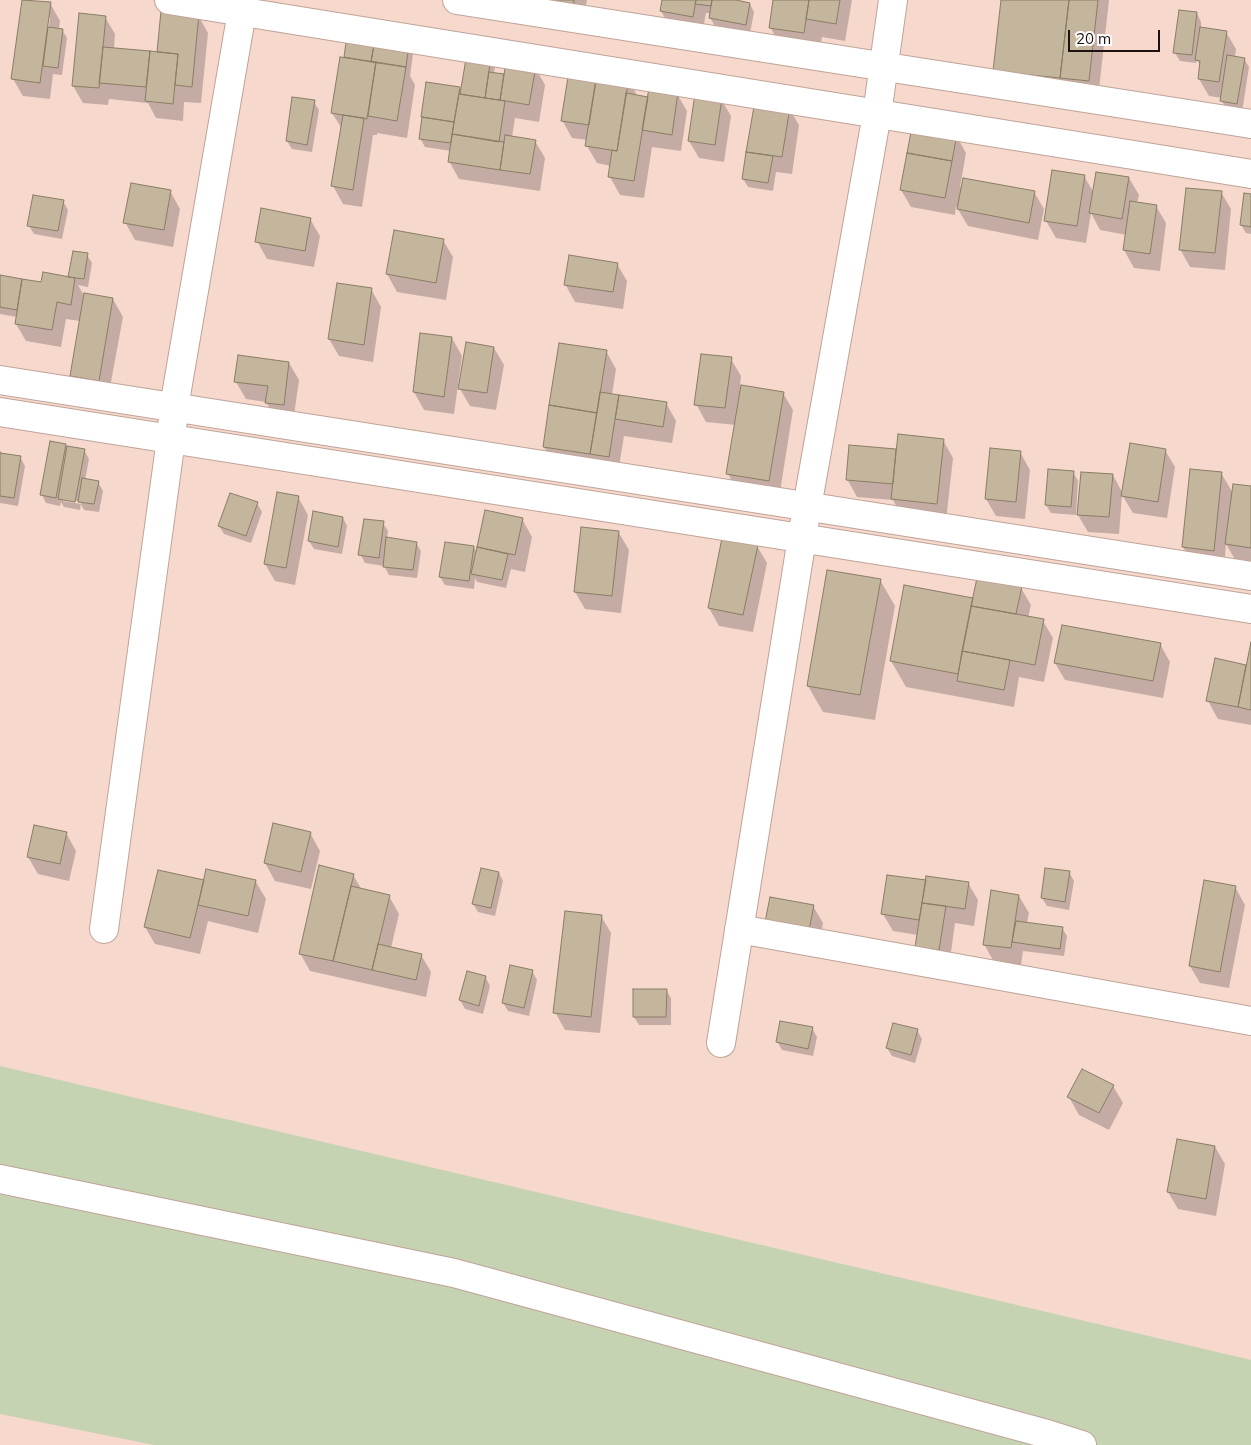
<!DOCTYPE html>
<html>
<head>
<meta charset="utf-8">
<style>
	body { margin:0 }
	#map { position:relative; width:1251px; height:1445px; overflow:hidden; background:#f6d8cd; font-family:Mulish,sans-serif }
	canvas { display:block }
	.scale { position:absolute; left:1068px; top:30px; width:92px; height:22px; box-sizing:border-box; border:2px solid #1d120f; border-top:0; padding-left:6px; font-size:15px; line-height:18px; white-space:nowrap; color:#1d120f; -webkit-text-stroke:4px #fff; paint-order:stroke }
</style>
</head>
<body>
<div id="map">
<canvas width="1251" height="1445"></canvas>
<div class="scale">20 m</div>
</div>
<script>
const g = document.querySelector('canvas').getContext('2d');
g.lineJoin = 'round';
function fillPath(path, color) { g.fillStyle = color; g.fill(path, 'evenodd'); }
const shape = rows => new Path2D(rows.map(r => 'M' + r).join(''));
function strokePath(path, color, width, dash) { g.strokeStyle = color; g.lineWidth = width; g.lineCap = dash ? 'butt' : 'round'; g.setLineDash(dash || []); g.stroke(path); }
fillPath(shape([
	[0,1066,1251,1360,1251,1445,154,1445,0,1414]
]), '#c5d3b2');
fillPath(shape([
	[23,0,50,3,60,21,59,29,62,30,67,38,62,75,53,74,50,99,23,96,13,79],
	[48,18,50,18,48,33,46,33],
	[528,0,587,0,582,24],
	[663,0,728,0,750,4,754,12,750,33,715,26,710,18,711,13,706,13,702,34,671,29,661,11],
	[774,0,852,0,845,41,822,37,818,58,785,53,770,27],
	[1002,0,1109,0,1098,98,1009,96],
	[1197,13,1201,22,1201,28,1226,32,1236,49,1235,57,1244,59,1249,67,1242,112,1226,109,1222,101,1222,98,1209,96,1199,79,1201,67,1197,60,1196,63,1180,61,1175,53],
	[198,15,208,33,201,103,184,102,183,121,156,118,148,103,109,99,108,105,83,103,73,86,105,17,115,34,114,49,158,53],
	[409,45,413,54,410,76,415,85,407,138,377,133,377,135,373,135,362,207,343,204,333,186,342,129,332,113,346,59,345,57],
	[468,54,495,66,494,74,505,76,535,67,545,85,539,122,515,118,512,137,535,141,545,158,540,191,459,179,449,161,451,151,425,147,420,138,459,88,462,93],
	[628,79,638,97,649,98,677,94,687,111,681,151,652,147,644,198,620,195,610,177,611,166,597,163,587,146,588,140,572,138,562,120],
	[721,99,731,116,724,162,699,158,689,141],
	[314,102,319,110,312,152,292,149,287,141],
	[756,102,789,108,799,125,792,174,776,172,773,191,748,187,743,179],
	[956,135,966,153,960,187,1034,192,1044,209,1038,240,968,226,956,206,955,215,911,207,901,190],
	[1084,176,1094,193,1129,178,1139,195,1137,203,1156,206,1166,223,1160,271,1134,268,1124,250,1127,235,1100,230,1091,213,1086,243,1056,238,1046,221],
	[170,191,180,209,173,247,135,240,125,222],
	[1221,192,1231,209,1225,270,1190,267,1180,249],
	[1251,195,1251,234,1246,233,1241,225],
	[63,201,68,210,62,239,34,234,29,226],
	[310,219,320,236,314,267,267,259,257,241],
	[395,231,443,240,453,257,446,300,397,292,387,274],
	[87,255,92,263,88,287,78,285,83,294,113,299,123,317,108,398,81,393,71,376,80,321,66,319,61,347,26,341,16,324,17,317,0,314,0,276,42,283,69,278],
	[617,264,627,281,623,309,575,302,565,284],
	[371,289,381,307,373,362,339,356,329,339],
	[422,334,452,338,462,356,454,414,424,410,414,392],
	[494,348,504,365,496,410,470,406,460,389],
	[606,351,616,369,612,395,666,403,676,421,672,443,624,436,618,473,554,464,544,447],
	[731,359,741,376,740,386,783,393,793,410,779,498,738,491,728,474,736,425,706,422,696,404],
	[289,363,299,380,293,422,277,420,266,402,246,399,236,382],
	[943,440,953,458,946,521,902,516,893,500,857,497,847,479,850,446,897,451],
	[65,445,68,450,84,450,89,459,85,480,98,482,103,491,99,512,84,510,81,504,82,502,63,498,63,501,81,504,80,510,64,507,61,502,60,506,46,503,42,495],
	[0,450,3,455,20,457,25,466,18,506,0,503],
	[1165,450,1175,467,1167,518,1133,513,1122,495,1119,534,1088,532,1078,515,1113,475,1123,494],
	[1020,452,1030,470,1025,519,996,516,986,499],
	[1073,472,1078,481,1076,515,1051,513,1046,505],
	[1221,473,1233,493,1251,488,1251,563,1236,561,1226,544,1224,567,1193,564,1183,547],
	[298,497,308,515,295,585,275,581,265,564],
	[257,503,262,512,251,543,224,534,219,526],
	[486,512,522,519,532,537,525,572,511,569,506,588,477,582,475,578,474,589,445,585,440,577,474,547,477,553],
	[343,518,347,526,342,554,314,549,309,541],
	[383,523,388,531,387,539,416,543,421,551,417,578,389,575,384,566,365,563,360,554],
	[619,533,629,550,621,613,585,609,575,592],
	[757,546,767,563,753,632,719,626,709,608],
	[880,580,895,606,875,720,823,712,808,686],
	[1021,588,1031,605,1028,618,1043,621,1053,638,1044,682,1019,677,1014,707,906,687,891,661,972,599],
	[1160,644,1170,662,1163,698,1065,680,1055,663],
	[1251,648,1251,725,1218,719,1208,701,1216,660,1247,666],
	[274,825,310,833,320,851,311,889,275,881,265,863],
	[66,833,76,851,69,881,38,874,28,857],
	[1069,872,1074,881,1069,910,1047,906,1042,898],
	[499,873,503,881,495,916,478,912,473,904],
	[353,875,362,890,389,896,399,914,391,948,421,955,431,972,426,997,310,971,300,953],
	[205,882,256,882,266,899,258,933,208,921,200,954,155,944,145,927],
	[968,883,978,900,974,926,955,923,949,967,917,947,918,935,893,931,883,914],
	[1235,887,1245,905,1229,988,1200,983,1190,966],
	[1019,896,1029,913,1027,923,1062,928,1067,936,1064,956,1023,951,1021,965,994,962,984,944],
	[813,906,823,923,819,947,777,940],
	[601,916,611,933,600,1033,565,1030,555,1012],
	[532,971,537,980,529,1016,508,1011,503,1003],
	[468,973,486,978,490,986,483,1014,465,1009,460,1000],
	[666,990,671,998,671,1025,639,1025,634,1017],
	[812,1028,817,1037,813,1056,782,1050,777,1041],
	[917,1030,922,1039,915,1063,892,1056,887,1048],
	[1113,1086,1123,1103,1109,1130,1079,1115,1069,1097],
	[1215,1147,1225,1164,1216,1216,1178,1209,1168,1192]
]), '#0003');
const building = shape([
	[22,0,51,2,40,83,11,79,22,0],
	[530,0,574,0,573,8,530,0],
	[662,0,696,0,693,17,660,11,662,0],
	[696,0,712,0,711,6,695,4,696,0],
	[712,0,736,0,750,3,746,25,709,18,712,0],
	[773,0,809,0,804,33,769,28,773,0],
	[809,0,840,0,836,24,806,19,809,0],
	[1001,0,1069,0,1060,78,993,71,1001,0],
	[1069,0,1098,0,1089,81,1060,78,1069,0],
	[1179,10,1197,12,1192,55,1173,53,1179,10],
	[161,11,199,14,192,87,175,85,178,54,157,52,161,11],
	[79,13,106,16,99,88,72,86,79,13],
	[48,27,63,29,58,68,43,66,48,27],
	[1200,27,1227,31,1219,82,1198,79,1200,61,1195,60,1200,27],
	[347,35,375,39,371,62,344,57,347,35],
	[375,39,409,44,406,67,371,62,375,39],
	[103,47,150,51,146,87,99,83,103,47],
	[150,51,178,54,173,104,145,101,150,51],
	[467,53,491,56,485,98,460,94,467,53],
	[1227,55,1245,58,1237,104,1220,101,1227,55],
	[340,57,376,62,367,119,331,113,340,57],
	[376,62,406,67,397,121,368,116,376,62],
	[506,62,536,66,529,105,500,100,506,62],
	[489,72,504,74,500,100,485,98,489,72],
	[597,73,629,78,617,151,585,146,597,73],
	[568,77,596,81,589,125,561,121,568,77],
	[426,82,460,87,454,122,421,117,426,82],
	[649,88,678,92,672,135,642,130,649,88],
	[626,93,648,97,634,181,608,177,612,150,617,151,626,93],
	[459,94,505,101,499,142,452,134,459,94],
	[695,94,722,98,715,145,688,141,695,94],
	[292,97,315,100,307,145,286,141,292,97],
	[755,101,790,107,782,157,746,152,755,101],
	[343,115,364,118,353,190,331,186,343,115],
	[422,117,454,122,451,143,419,139,422,117],
	[912,127,957,134,952,161,907,153,912,127],
	[452,134,504,142,500,170,448,162,452,134],
	[505,135,536,140,530,174,500,170,505,135],
	[746,152,773,156,768,183,742,179,746,152],
	[907,153,952,161,945,198,900,190,907,153],
	[1052,170,1085,175,1077,226,1044,221,1052,170],
	[1096,172,1129,177,1122,219,1089,213,1096,172],
	[963,178,1035,191,1029,223,957,209,963,178],
	[131,183,171,190,164,230,123,223,131,183],
	[1186,188,1222,191,1215,253,1179,250,1186,188],
	[1244,193,1251,194,1251,227,1240,225,1244,193],
	[33,195,64,200,58,231,27,226,33,195],
	[1130,201,1157,205,1150,254,1123,250,1130,201],
	[261,208,311,218,305,251,255,242,261,208],
	[394,230,444,239,436,283,386,274,394,230],
	[73,251,88,253,84,279,68,277,73,251],
	[569,255,618,263,613,292,564,285,569,255],
	[43,272,75,278,71,305,57,302,52,330,15,324,22,279,41,282,43,272],
	[0,275,22,279,17,310,0,307,0,275],
	[337,283,372,288,364,345,328,339,337,283],
	[84,293,113,298,99,381,70,376,84,293],
	[420,333,452,337,444,397,413,392,420,333],
	[466,342,494,347,487,393,458,389,466,342],
	[559,343,607,350,597,413,549,405,559,343],
	[701,354,732,357,725,408,694,405,701,354],
	[238,355,289,362,284,405,265,403,268,386,234,382,238,355],
	[741,385,784,392,769,481,726,474,741,385],
	[600,392,619,395,609,457,590,454,600,392],
	[619,395,667,402,663,427,615,419,619,395],
	[549,405,597,413,590,454,543,447,549,405],
	[898,434,944,439,937,504,891,499,898,434],
	[50,441,66,444,56,498,40,495,50,441],
	[1130,443,1166,449,1158,502,1121,496,1130,443],
	[849,445,896,449,893,484,846,480,849,445],
	[67,446,85,449,75,502,58,499,67,446],
	[990,448,1021,451,1016,502,985,499,990,448],
	[0,453,21,456,14,498,0,496,0,453],
	[1048,469,1074,471,1071,507,1045,505,1048,469],
	[1190,469,1222,472,1214,551,1182,547,1190,469],
	[1081,472,1113,474,1109,517,1077,515,1081,472],
	[82,478,99,481,94,504,78,502,82,478],
	[1233,484,1251,486,1251,548,1225,544,1233,484],
	[277,492,299,496,286,568,264,564,277,492],
	[230,493,258,502,246,536,218,526,230,493],
	[485,510,523,518,515,555,477,547,485,510],
	[313,511,343,517,338,547,308,541,313,511],
	[364,519,384,521,379,558,358,555,364,519],
	[581,527,619,531,612,596,574,592,581,527],
	[386,537,417,542,413,570,383,567,386,537],
	[722,538,758,545,743,615,708,608,722,538],
	[445,542,474,546,469,581,439,577,445,542],
	[477,547,508,554,502,580,471,574,477,547],
	[827,570,881,579,860,695,807,686,827,570],
	[977,578,1022,586,1016,614,971,606,977,578],
	[904,585,973,598,958,674,890,661,904,585],
	[971,606,1044,619,1035,665,962,651,971,606],
	[1062,625,1161,643,1153,681,1054,663,1062,625],
	[1251,642,1251,710,1238,707,1251,642],
	[962,651,1010,660,1004,690,957,681,962,651],
	[1215,658,1246,665,1238,707,1206,701,1215,658],
	[273,823,311,832,301,872,264,863,273,823],
	[34,825,67,832,60,864,27,857,34,825],
	[319,865,354,874,333,961,299,954,319,865],
	[481,868,499,872,491,908,472,904,481,868],
	[1045,868,1070,871,1065,902,1041,898,1045,868],
	[206,869,256,880,248,916,198,905,206,869],
	[158,870,204,880,190,938,144,927,158,870],
	[887,875,926,880,919,920,881,914,887,875],
	[926,876,969,882,965,909,922,903,926,876],
	[1204,880,1236,886,1220,972,1189,966,1204,880],
	[351,886,390,895,372,970,333,961,351,886],
	[991,890,1019,895,1011,948,983,945,991,890],
	[770,897,814,905,809,930,765,922,770,897],
	[922,903,946,906,939,950,915,947,922,903],
	[565,911,602,915,591,1017,553,1013,565,911],
	[1016,921,1063,927,1060,949,1012,942,1016,921],
	[378,944,422,954,416,980,372,970,378,944],
	[510,965,533,970,524,1008,502,1003,510,965],
	[467,971,486,976,479,1006,459,1000,467,971],
	[633,989,667,989,666,1017,633,1017,633,989],
	[780,1021,813,1027,808,1049,776,1042,780,1021],
	[893,1023,918,1029,911,1055,886,1048,893,1023],
	[1082,1069,1114,1085,1099,1113,1067,1097,1082,1069],
	[1177,1139,1215,1146,1206,1199,1167,1192,1177,1139]
]);
fillPath(building, '#c4b59d');
strokePath(building, '#8a7c66', 1);
const minor = shape([
	[169,0,1251,174],
	[457,0,1251,124],
	[0,380,1251,576],
	[0,412,1251,609],
	[104,929,171,439,174,407,244,0],
	[739,929,1251,1021],
	[721,1043,807,507,877,114,893,0],
	[0,1179,454,1273,1047,1434,1082,1445]
]);
strokePath(minor, '#bfa398', 30);
strokePath(minor, '#fff', 28);
</script>
</body>
</html>
